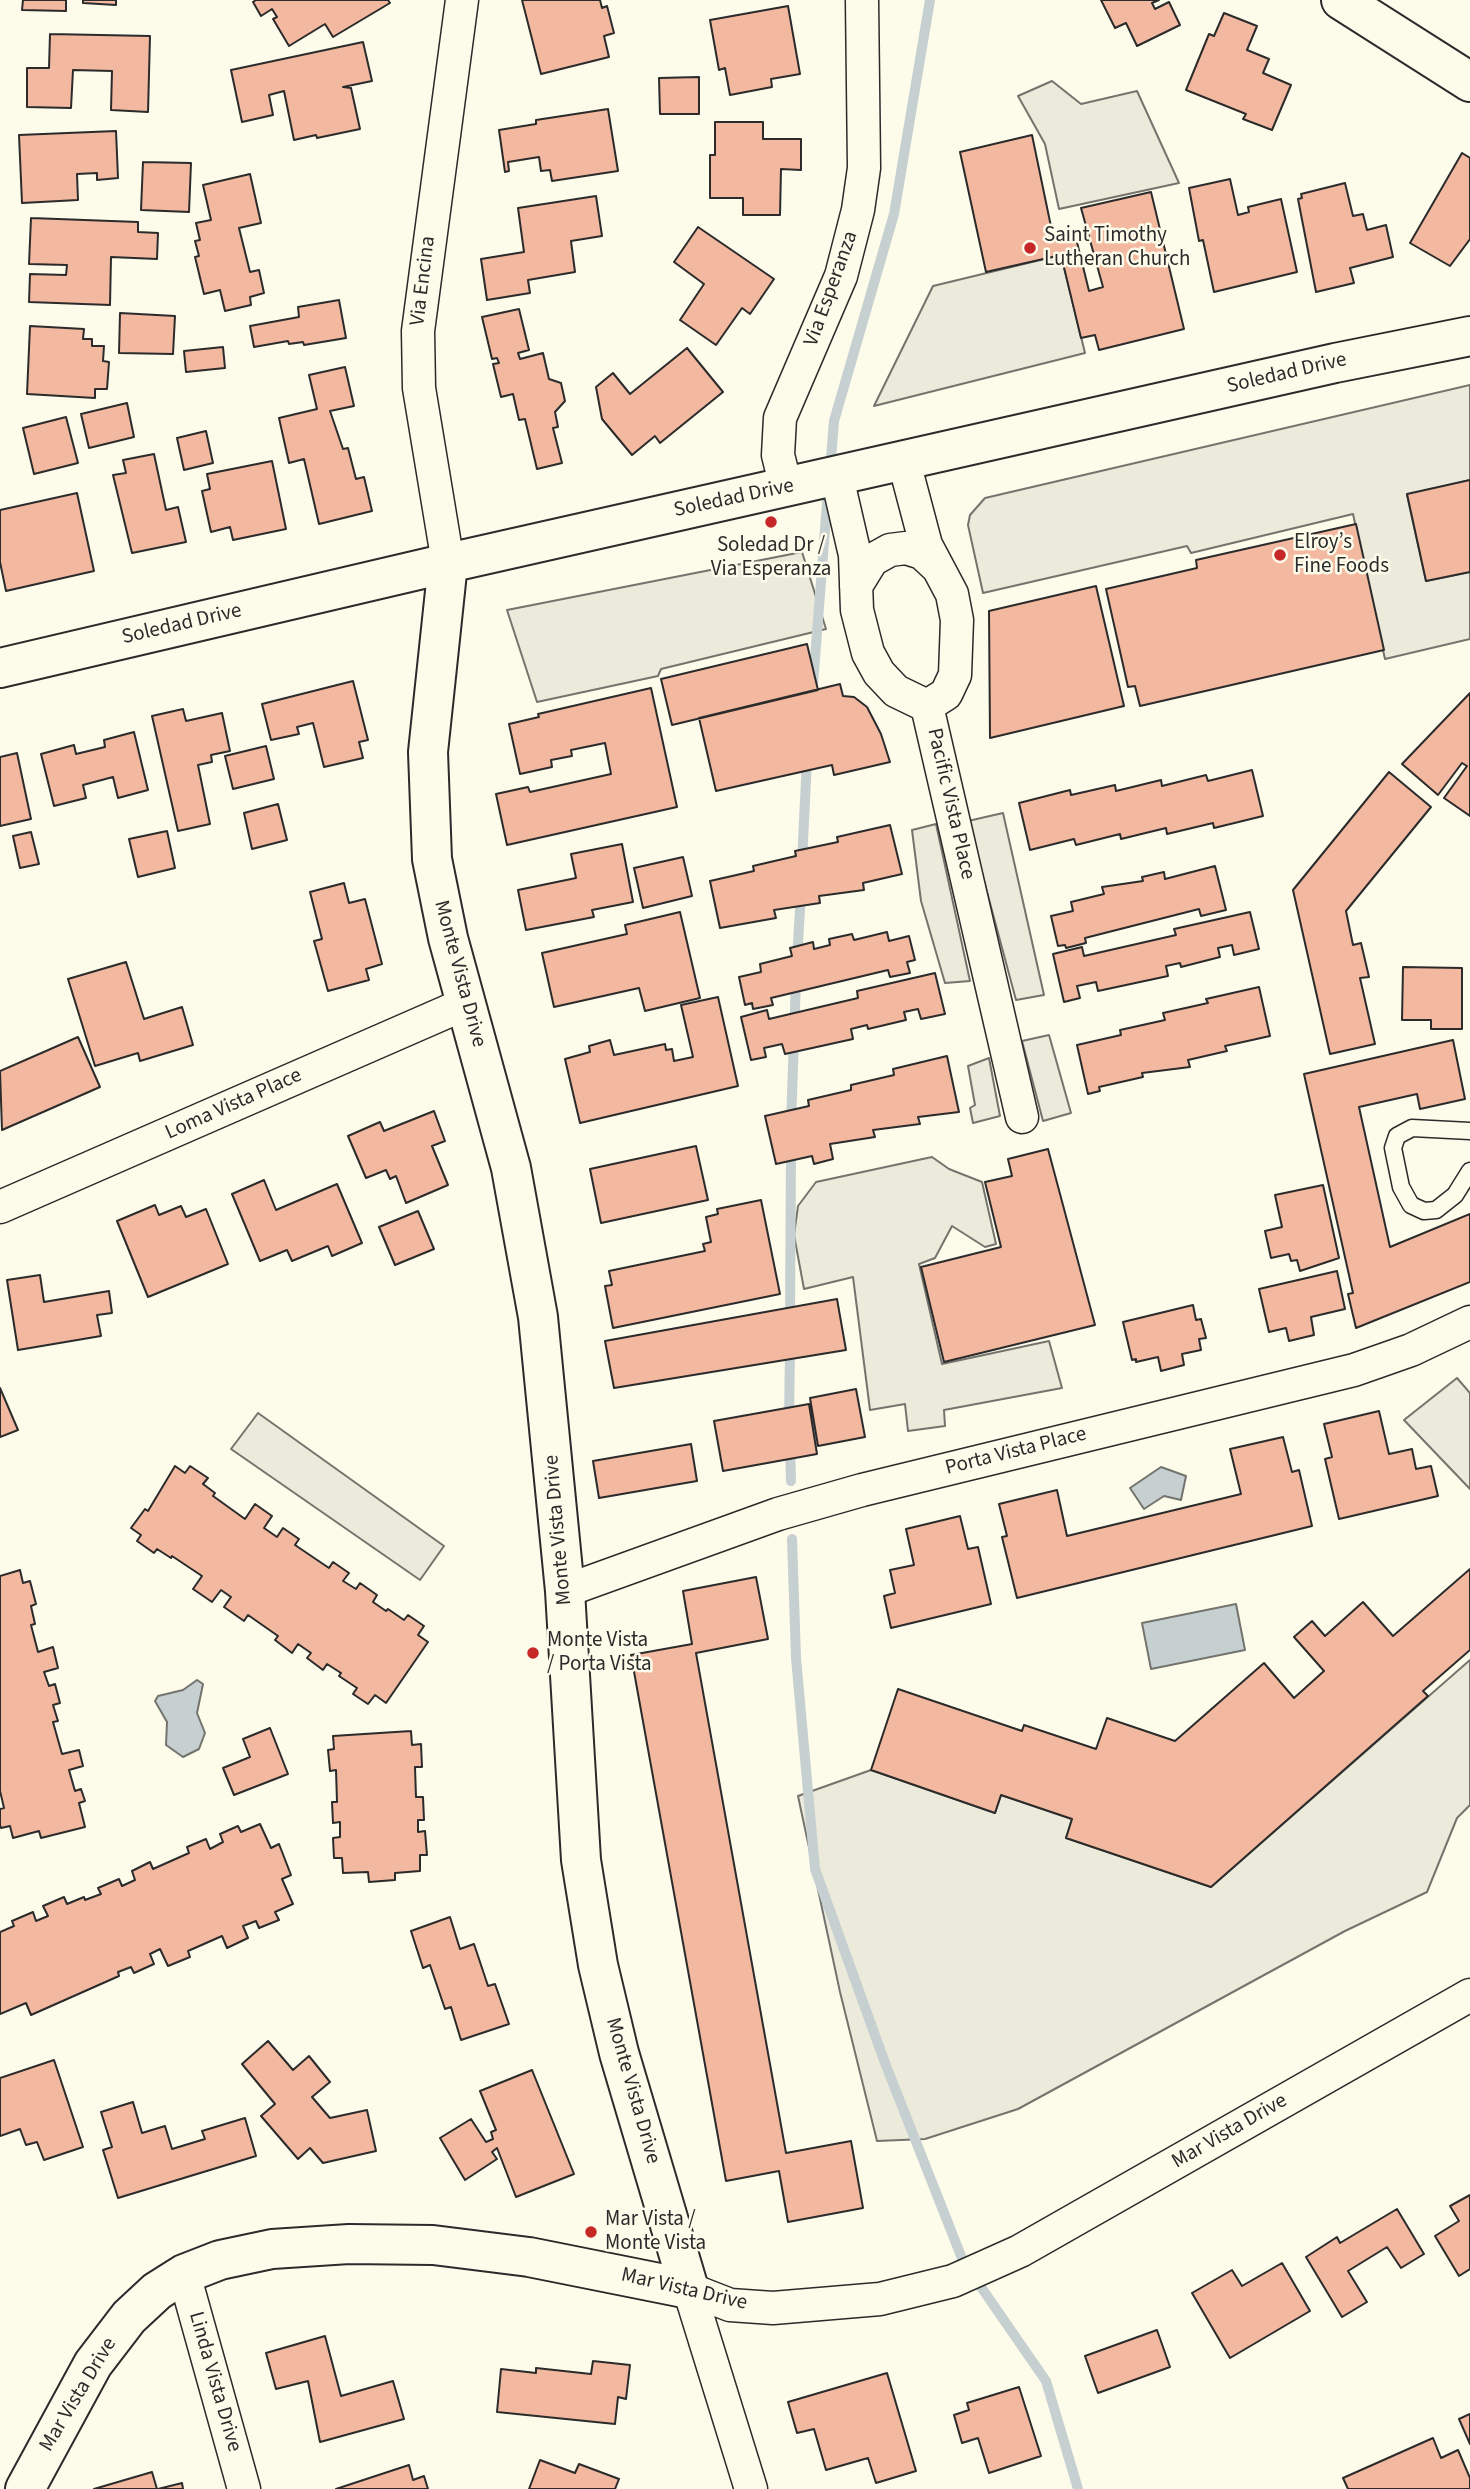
<!DOCTYPE html>
<html>
<head>
<meta charset="utf-8">
<style>
	body { margin:0 }
	canvas { display:block; background:#fdfbea }
</style>
</head>
<body>
<canvas width="1470" height="2489"></canvas>
<script>
const g = document.querySelector('canvas').getContext('2d');
g.lineJoin = 'round';
function fillPath(path, color) { g.fillStyle = color; g.fill(path, 'evenodd'); }
const shape = rows => new Path2D(rows.map(r => 'M' + r).join(''));
function strokePath(path, color, width, dash) { g.strokeStyle = color; g.lineWidth = width; g.lineCap = dash ? 'butt' : 'round'; g.setLineDash(dash || []); g.stroke(path); }
function write(font, color, halo, rows, align = 'center') {
  g.font = font + ' "Source Sans 3",sans-serif'; g.lineWidth = 5; g.setLineDash([]); g.textBaseline = 'middle'; g.strokeStyle = halo; g.fillStyle = color; for (const [text, x, y, turn = 0] of rows) {
    g.save(); g.translate(x, y); g.rotate((+turn || 0) * Math.PI / 180); g.textAlign = isNaN(turn) ? turn : align; if (halo) g.strokeText(text, 0, 0); g.fillText(text, 0, 0); g.restore();
  }
}
const parking = shape([
	[1052,81,1081,104,1137,91,1179,183,1059,209,1045,144,1018,96,1052,81],
	[1061,255,1085,353,874,406,933,286,1061,255],
	[1470,385,1470,480,1407,495,1426,581,1470,572,1470,639,1385,659,1353,514,1191,553,1187,546,983,593,968,525,970,515,985,498,1470,385],
	[802,552,826,629,661,669,658,676,537,702,507,610,802,552],
	[1003,813,1044,995,1016,1000,968,821,1003,813],
	[936,824,970,981,945,983,921,901,912,830,936,824],
	[1049,1035,1071,1113,1043,1121,1022,1041,1049,1035],
	[989,1058,1000,1116,973,1123,970,1108,975,1105,968,1066,989,1058],
	[932,1157,949,1169,982,1182,996,1244,985,1247,952,1226,935,1258,919,1264,942,1364,1049,1341,1062,1388,944,1410,945,1426,908,1431,905,1404,870,1410,853,1277,804,1289,794,1235,798,1206,816,1182,932,1157],
	[1457,1378,1470,1393,1470,1489,1404,1420,1457,1378],
	[258,1413,444,1546,420,1580,231,1449,258,1413],
	[1470,1660,1470,1805,1457,1818,1427,1892,1345,1931,1018,2109,925,2139,877,2141,840,1992,798,1796,871,1770,995,1813,1001,1795,1072,1819,1066,1838,1211,1887,1470,1660]
]);
fillPath(parking, '#eceadb');
strokePath(parking, '#74746e', 2);
const water = shape([
	[1161,1467,1186,1476,1181,1500,1164,1496,1144,1509,1130,1488,1161,1467],
	[1236,1604,1245,1650,1151,1669,1142,1623,1236,1604],
	[197,1680,203,1684,197,1713,205,1733,199,1749,183,1757,166,1745,167,1722,155,1701,158,1696,183,1690,197,1680]
]);
fillPath(water, '#c7d0d0');
strokePath(water, '#74746e', 2);
strokePath(shape([
	[830,471,834,421,894,214,930,0],
	[813,684,828,491],
	[802,862,807,759],
	[797,960,801,892],
	[791,1124,796,980],
	[790,1320,791,1147],
	[789,1422,790,1347],
	[790,1445,791,1481],
	[792,1539,796,1658,815,1869,885,2063,963,2261,1046,2381,1078,2489]
]), '#c7d0d0', 10);
const building = shape([
	[23,0,66,0,66,11,22,10,23,0],
	[83,0,116,0,116,5,83,3,83,0],
	[256,0,388,0,390,3,333,37,325,24,289,46,273,19,277,17,272,9,261,16,253,2,256,0],
	[522,0,600,0,602,8,607,6,614,33,604,36,609,57,541,74,522,0],
	[1101,0,1159,0,1152,3,1155,9,1169,2,1180,25,1137,46,1126,23,1115,28,1101,0],
	[788,6,800,74,771,79,772,87,730,95,725,68,719,70,710,20,788,6],
	[1224,13,1257,26,1247,50,1269,59,1263,73,1291,85,1272,130,1243,119,1246,114,1186,90,1209,34,1214,36,1224,13],
	[50,34,150,36,148,112,111,110,112,71,73,70,71,108,27,107,27,68,49,68,50,34],
	[363,42,372,81,343,87,351,88,360,129,317,138,316,135,294,140,284,91,269,95,273,115,242,122,231,70,363,42],
	[699,77,699,114,660,114,659,78,699,77],
	[608,109,618,171,552,181,550,170,541,171,539,157,508,162,509,171,505,172,499,130,536,124,536,120,608,109],
	[715,122,763,122,763,139,801,139,801,170,781,169,780,215,743,215,743,198,710,198,710,155,715,155,715,122],
	[116,131,118,178,97,180,97,173,77,174,78,200,22,203,19,135,116,131],
	[1032,135,1054,241,1075,234,1089,291,1103,287,1081,208,1151,192,1184,329,1099,350,1095,335,1081,338,1061,255,986,272,960,152,1032,135],
	[1462,153,1470,158,1470,239,1450,266,1410,243,1462,153],
	[143,162,191,163,189,212,141,210,143,162],
	[250,174,261,223,239,228,250,272,259,270,264,293,250,297,251,305,225,311,220,290,204,294,195,257,199,256,195,241,200,240,196,223,211,220,203,185,250,174],
	[1230,179,1238,215,1249,212,1248,207,1281,199,1297,272,1214,292,1203,240,1199,241,1189,188,1230,179],
	[1345,183,1353,216,1363,214,1367,230,1386,225,1393,257,1350,268,1354,283,1316,292,1298,199,1302,198,1301,194,1345,183],
	[596,196,602,236,571,241,575,272,528,280,530,293,487,300,481,259,524,252,518,208,596,196],
	[31,218,138,222,138,232,158,233,157,259,111,257,110,305,29,302,30,274,66,275,67,265,29,264,31,218],
	[698,227,774,279,750,314,742,308,716,345,680,320,704,284,674,262,698,227],
	[339,300,346,338,304,345,303,342,289,344,288,341,254,347,250,326,299,317,298,307,339,300],
	[519,309,529,350,518,353,520,359,543,353,549,379,561,383,565,401,555,412,558,427,553,428,562,463,537,469,525,419,519,420,513,394,501,397,493,364,499,363,497,358,492,359,482,317,519,309],
	[120,313,175,316,173,354,119,353,120,313],
	[30,326,84,329,83,339,92,339,92,346,104,346,103,361,109,362,107,389,95,389,95,398,27,394,30,326],
	[223,347,225,368,186,372,184,351,223,347],
	[687,348,723,392,660,443,655,436,632,455,602,419,596,387,613,373,630,394,687,348],
	[345,367,354,406,330,411,343,449,348,448,356,479,364,477,372,511,319,524,304,459,289,463,279,418,317,409,309,375,345,367],
	[127,403,134,437,89,448,81,414,127,403],
	[66,417,78,463,34,474,23,428,66,417],
	[206,431,213,463,184,470,177,438,206,431],
	[154,454,166,510,178,507,186,542,132,553,113,475,126,473,123,460,154,454],
	[272,461,286,529,233,540,230,527,211,532,202,491,210,489,207,474,272,461],
	[1470,480,1470,572,1426,581,1407,494,1470,480],
	[77,493,94,571,6,591,0,562,0,510,77,493],
	[1356,524,1384,650,1140,706,1135,686,1128,687,1106,589,1197,568,1196,560,1356,524],
	[1096,586,1124,706,990,738,989,611,1096,586],
	[807,644,818,690,672,725,661,679,807,644],
	[353,681,368,740,359,742,363,758,324,767,313,723,297,727,299,734,271,740,262,704,353,681],
	[840,684,843,696,854,697,867,707,881,734,890,762,834,775,832,765,716,791,699,718,840,684],
	[651,688,677,807,507,845,496,794,528,787,530,792,611,774,605,743,571,750,572,756,551,760,552,767,520,774,509,724,539,717,538,714,651,688],
	[1470,693,1470,816,1444,798,1467,766,1462,763,1438,795,1402,764,1470,693],
	[183,709,186,721,222,713,230,751,211,755,212,762,198,765,210,824,178,831,152,716,183,709],
	[134,732,148,790,118,798,113,777,83,785,86,798,54,806,41,754,74,745,76,754,105,747,104,740,134,732],
	[266,746,274,779,233,789,225,756,266,746],
	[17,753,31,819,0,826,0,757,17,753],
	[1252,770,1263,816,1214,828,1213,823,1167,834,1166,828,1121,839,1120,834,1076,845,1074,839,1030,850,1019,803,1070,790,1071,795,1115,785,1116,791,1161,780,1162,786,1206,775,1208,781,1252,770],
	[1389,772,1431,807,1346,911,1353,945,1361,943,1369,977,1360,978,1375,1044,1330,1054,1293,890,1389,772],
	[278,804,287,840,252,849,244,813,278,804],
	[890,825,902,874,863,883,864,890,819,896,820,903,774,910,776,918,720,928,710,881,754,871,753,866,796,856,795,851,838,842,837,837,890,825],
	[167,831,175,868,138,877,129,839,167,831],
	[31,832,39,864,20,868,13,836,31,832],
	[622,844,633,902,592,910,594,917,526,930,518,890,576,878,571,854,622,844],
	[683,857,692,896,643,908,634,868,683,857],
	[1215,866,1226,910,1201,916,1199,909,1085,938,1086,943,1066,948,1065,945,1058,946,1051,916,1073,911,1071,902,1104,894,1102,887,1143,881,1142,877,1164,872,1165,879,1215,866],
	[344,883,349,903,365,899,382,964,366,969,369,980,328,991,314,941,322,939,310,892,344,883],
	[680,912,700,998,645,1011,639,988,554,1007,542,953,627,934,625,925,680,912],
	[1250,912,1259,949,1234,955,1232,945,1218,948,1220,957,1181,967,1180,963,1166,966,1168,976,1098,991,1096,982,1077,986,1080,998,1064,1002,1053,954,1082,947,1084,956,1176,935,1174,929,1250,912],
	[887,932,889,941,909,936,915,960,907,962,910,973,890,977,888,970,771,998,773,1005,753,1009,752,1003,745,1005,739,977,761,972,760,964,792,956,790,948,813,942,814,949,830,945,829,939,852,934,854,940,887,932],
	[126,962,144,1019,182,1007,193,1045,140,1061,138,1053,95,1066,68,979,126,962],
	[1403,967,1462,968,1462,1029,1431,1029,1431,1020,1402,1020,1403,967],
	[935,973,945,1014,921,1019,918,1009,904,1012,906,1020,868,1029,867,1025,851,1029,853,1039,785,1054,782,1044,764,1048,766,1057,751,1060,741,1017,767,1010,769,1019,858,998,857,991,935,973],
	[1259,987,1270,1036,1225,1046,1227,1051,1188,1060,1190,1067,1142,1073,1143,1077,1099,1087,1100,1091,1088,1094,1077,1045,1121,1035,1120,1030,1165,1020,1163,1013,1208,1003,1206,999,1259,987],
	[718,997,738,1086,580,1123,565,1059,590,1052,589,1046,610,1040,614,1055,665,1044,666,1050,672,1049,674,1061,693,1057,681,1005,718,997],
	[78,1037,100,1087,2,1130,0,1071,78,1037],
	[1453,1040,1465,1099,1420,1109,1417,1094,1359,1107,1390,1247,1470,1214,1470,1282,1356,1328,1348,1294,1353,1293,1304,1074,1453,1040],
	[947,1056,959,1112,918,1117,920,1124,873,1130,875,1137,830,1144,833,1159,814,1164,812,1156,776,1164,765,1116,809,1106,808,1100,851,1090,851,1085,894,1075,893,1069,947,1056],
	[434,1111,445,1141,432,1146,448,1185,406,1203,396,1176,390,1179,386,1170,366,1178,348,1136,380,1122,384,1131,434,1111],
	[696,1146,708,1200,601,1223,590,1169,696,1146],
	[1048,1149,1095,1325,944,1362,921,1267,1001,1247,985,1182,1012,1176,1008,1159,1048,1149],
	[264,1180,276,1210,337,1184,362,1243,332,1256,328,1246,292,1261,287,1250,260,1261,232,1194,264,1180],
	[1323,1185,1339,1258,1300,1271,1297,1260,1291,1261,1289,1254,1271,1258,1265,1231,1282,1227,1275,1195,1323,1185],
	[761,1200,780,1294,613,1328,605,1286,612,1285,609,1271,705,1251,703,1244,711,1242,706,1217,718,1214,717,1209,761,1200],
	[155,1205,159,1215,181,1206,186,1217,206,1209,228,1264,148,1297,117,1221,155,1205],
	[418,1211,434,1249,395,1265,379,1227,418,1211],
	[1337,1271,1345,1309,1311,1317,1314,1335,1289,1341,1286,1328,1269,1332,1259,1289,1337,1271],
	[40,1275,44,1302,109,1291,112,1313,97,1315,101,1336,18,1350,7,1280,40,1275],
	[837,1299,846,1350,614,1388,605,1341,837,1299],
	[1193,1305,1196,1320,1201,1319,1206,1338,1199,1339,1201,1350,1182,1354,1184,1365,1161,1371,1158,1357,1136,1362,1136,1359,1132,1360,1123,1322,1193,1305],
	[0,1388,18,1430,0,1437,0,1388],
	[856,1389,865,1437,818,1446,810,1398,856,1389],
	[809,1404,817,1454,723,1471,714,1421,809,1404],
	[1379,1411,1389,1454,1412,1449,1416,1469,1431,1466,1438,1496,1339,1519,1325,1459,1332,1457,1324,1424,1379,1411],
	[1283,1437,1292,1472,1299,1470,1312,1526,1017,1598,1002,1537,1007,1536,999,1504,1057,1490,1067,1536,1241,1494,1230,1449,1283,1437],
	[691,1444,697,1481,599,1498,593,1461,691,1444],
	[175,1466,185,1473,190,1466,208,1478,203,1484,215,1493,213,1496,245,1519,255,1504,272,1516,264,1528,277,1537,283,1528,299,1539,295,1545,329,1568,333,1562,349,1573,343,1581,356,1589,360,1583,377,1595,373,1602,386,1611,388,1609,404,1620,408,1615,424,1626,418,1635,428,1642,386,1703,375,1695,368,1704,353,1694,357,1688,339,1676,341,1673,327,1664,323,1670,307,1658,311,1653,298,1644,292,1653,275,1640,278,1636,248,1615,244,1621,224,1607,231,1597,221,1590,212,1602,193,1589,202,1576,172,1556,171,1558,157,1549,154,1553,137,1541,141,1535,131,1528,145,1509,148,1511,175,1466],
	[960,1516,968,1549,978,1547,991,1604,891,1628,884,1596,895,1593,890,1570,914,1565,906,1529,960,1516],
	[1470,1569,1470,1650,1423,1691,1428,1696,1211,1887,1066,1838,1072,1819,1001,1795,995,1813,871,1770,898,1689,1022,1731,1024,1725,1096,1749,1107,1718,1175,1741,1264,1663,1294,1698,1324,1671,1294,1637,1312,1621,1325,1636,1363,1602,1393,1636,1470,1569],
	[20,1570,23,1583,30,1581,36,1604,31,1606,35,1624,31,1625,38,1652,53,1647,58,1668,44,1672,49,1686,55,1684,60,1703,53,1705,58,1721,53,1722,62,1754,79,1750,83,1766,69,1770,75,1791,81,1789,85,1801,79,1803,85,1827,41,1838,39,1831,13,1838,10,1826,1,1828,0,1825,0,1809,4,1808,0,1791,0,1576,20,1570],
	[756,1577,768,1639,696,1653,786,2153,851,2141,863,2208,788,2222,779,2171,726,2181,631,1655,692,1644,683,1591,756,1577],
	[270,1728,288,1774,234,1795,223,1768,250,1757,243,1739,270,1728],
	[411,1731,412,1745,421,1744,422,1767,415,1767,416,1797,423,1797,424,1820,418,1820,418,1832,425,1831,427,1855,420,1855,420,1871,395,1873,395,1880,369,1882,368,1872,343,1873,342,1858,334,1858,333,1838,340,1837,340,1822,333,1823,332,1802,337,1802,336,1770,330,1771,328,1750,334,1749,333,1736,411,1731],
	[260,1824,271,1848,279,1844,291,1875,282,1879,293,1904,275,1912,279,1920,259,1928,256,1921,243,1926,248,1938,227,1948,222,1936,188,1951,190,1957,168,1966,160,1949,150,1954,154,1964,134,1973,131,1967,118,1972,119,1976,31,2015,26,2003,0,2014,0,1932,14,1926,12,1921,33,1912,36,1921,48,1916,43,1906,64,1897,67,1904,84,1897,85,1900,101,1894,98,1888,119,1879,122,1886,135,1880,132,1871,150,1862,153,1869,189,1853,187,1847,206,1839,210,1849,223,1842,220,1834,238,1826,241,1832,260,1824],
	[450,1917,460,1949,474,1944,488,1986,495,1984,509,2024,461,2040,451,2007,445,2009,430,1965,423,1968,411,1931,450,1917],
	[268,2041,293,2070,309,2056,330,2082,312,2097,330,2118,367,2110,376,2151,323,2163,310,2148,298,2159,261,2116,275,2104,242,2064,268,2041],
	[54,2060,83,2147,44,2160,37,2142,26,2145,20,2129,0,2136,0,2078,54,2060],
	[532,2070,574,2174,516,2197,497,2148,492,2152,497,2159,465,2180,440,2138,471,2119,486,2142,493,2139,491,2132,496,2130,480,2091,532,2070],
	[133,2102,142,2133,165,2126,172,2149,205,2139,202,2131,245,2118,256,2156,118,2198,103,2150,112,2147,101,2112,133,2102],
	[1470,2195,1470,2269,1459,2276,1435,2236,1459,2221,1450,2206,1470,2195],
	[1397,2209,1424,2254,1401,2268,1387,2247,1348,2271,1367,2302,1342,2317,1306,2257,1337,2237,1340,2243,1397,2209],
	[1282,2263,1310,2311,1230,2358,1192,2293,1232,2270,1242,2286,1282,2263],
	[1157,2330,1170,2367,1098,2393,1085,2356,1157,2330],
	[325,2336,341,2396,393,2381,404,2419,320,2442,308,2381,276,2389,266,2353,325,2336],
	[593,2361,630,2365,626,2399,618,2397,615,2424,497,2412,501,2369,536,2373,536,2368,591,2374,593,2361],
	[887,2373,916,2471,876,2483,868,2458,826,2470,814,2429,797,2433,788,2402,887,2373],
	[1019,2387,1041,2456,989,2473,978,2438,962,2443,954,2415,969,2410,967,2403,1019,2387],
	[1470,2414,1470,2444,1459,2419,1470,2414],
	[1433,2438,1441,2458,1458,2450,1470,2478,1470,2489,1348,2489,1343,2478,1433,2438],
	[540,2460,575,2473,579,2464,619,2479,615,2489,529,2489,540,2460],
	[409,2465,413,2480,424,2476,428,2489,336,2489,409,2465],
	[152,2472,157,2489,94,2489,152,2472],
	[182,2483,183,2489,158,2489,182,2483]
]);
fillPath(building, '#f2b8a0');
strokePath(building, '#2b2b2b', 2);
const service = shape([
	[1470,1131,1412,1128,1397,1136,1393,1148,1401,1187,1411,1205,1424,1211,1436,1210,1455,1195,1470,1171]
]);
const minor = shape([
	[904,462,926,545,952,594,957,620,955,675,946,694,927,706],
	[837,477,855,555,857,610,868,653,879,673,896,691,927,706],
	[786,487,778,455,780,418,841,276,858,210,864,168,862,0],
	[448,563,419,388,418,331,462,0],
	[856,586,872,560,890,550,906,548,922,553,937,567],
	[927,706,1022,1117],
	[0,1207,467,1003],
	[565,1591,778,1514,862,1490,1354,1370,1411,1350,1470,1322],
	[184,2274,244,2489],
	[689,2289,730,2305,773,2308,880,2299,953,2281,1020,2251,1470,1995],
	[689,2289,751,2489]
]);
const tertiary = shape([
	[0,668,448,563,1335,363,1470,336],
	[25,2489,93,2364,129,2317,157,2291,184,2274,220,2260,272,2249,349,2244,433,2245,529,2257,689,2289,619,2053,598,1965,581,1860,565,1591,538,1317,511,1168,448,938,432,859,428,752,448,563]
]);
const secondary = shape([
	[1341,0,1470,82]
]);
strokePath(service, '#2b2b2b', 19);
strokePath(minor, '#2b2b2b', 35);
strokePath(tertiary, '#2b2b2b', 42);
strokePath(secondary, '#2b2b2b', 42);
strokePath(service, '#fdfbea', 16);
strokePath(minor, '#fdfbea', 32);
strokePath(tertiary, '#fdfbea', 38);
strokePath(secondary, '#fdfbea', 38);
for (const [x, y, r, color] of [
	[1030,248,7,"#c62828"],
	[771,522,7,"#c62828"],
	[1280,555,7,"#c62828"],
	[533,1653,7,"#c62828"],
	[591,2232,7,"#c62828"]
]) { const dot = new Path2D(); dot.arc(x, y, r, 0, 2 * Math.PI); g.fillStyle = color; g.fill(dot); strokePath(dot, '#fdfbea', 2.5); }
write('21px', '#2b2b2b', '#fdfbea', [
	["Saint Timothy",1044,236],
	["Lutheran Church",1044,260],
	["Elroy’s",1294,543],
	["Fine Foods",1294,567],
	["Soledad Dr /",771,546,"center"],
	["Via Esperanza",771,570,"center"],
	["Monte Vista",547,1641],
	["/ Porta Vista",547,1665],
	["Mar Vista /",605,2220],
	["Monte Vista",605,2244]
], 'left');
write('21px', '#2b2b2b', '#fdfbea', [
	["Via Encina",424,281,-83],
	["Via Esperanza",832,289,-70],
	["Soledad Drive",1287,374,-13],
	["Soledad Drive",734,499,-12],
	["Soledad Drive",182,625,-13],
	["Pacific Vista Place",950,804,77],
	["Monte Vista Drive",459,974,75],
	["Loma Vista Place",234,1105,-24],
	["Porta Vista Place",1016,1452,-14],
	["Monte Vista Drive",559,1530,-95],
	["Monte Vista Drive",632,2091,74],
	["Mar Vista Drive",1230,2132,-30],
	["Mar Vista Drive",684,2290,13],
	["Linda Vista Drive",214,2382,74],
	["Mar Vista Drive",79,2395,-59]
]);
</script>
</body>
</html>
